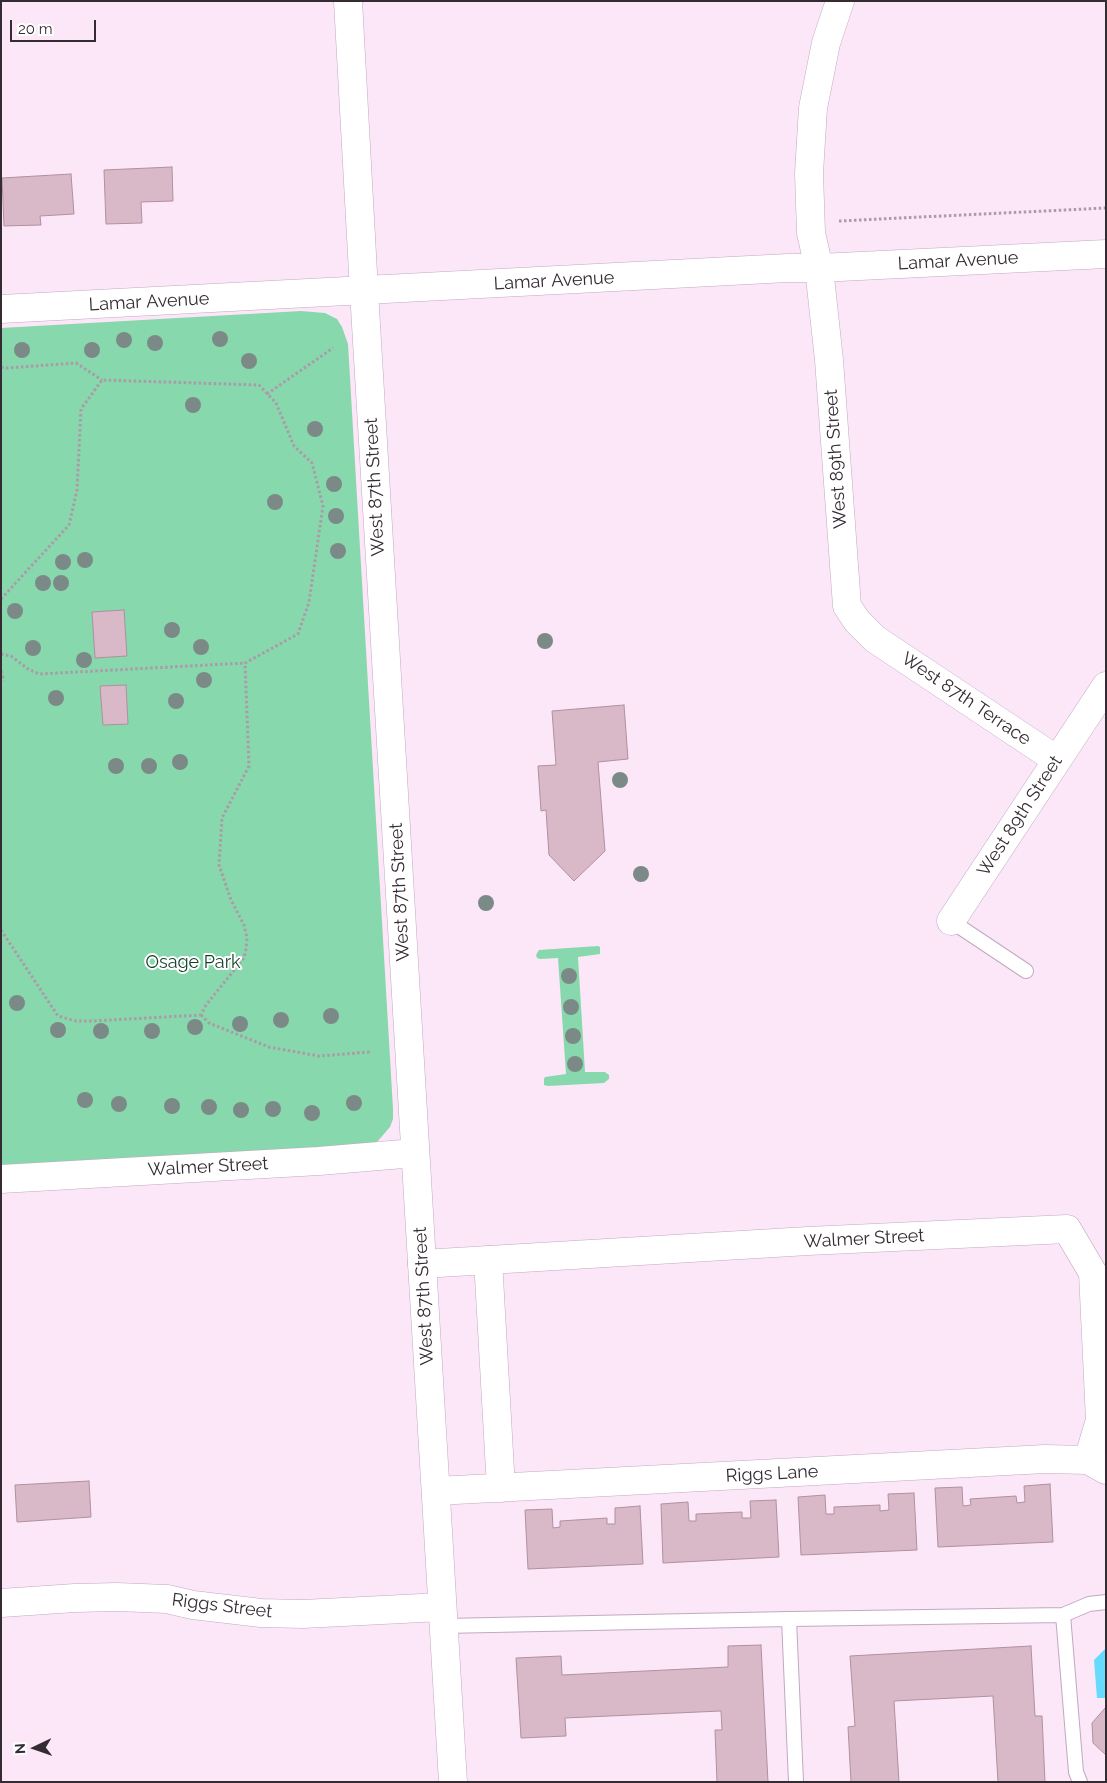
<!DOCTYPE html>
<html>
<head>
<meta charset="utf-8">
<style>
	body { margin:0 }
	#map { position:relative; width:1107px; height:1783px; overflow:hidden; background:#fce7f9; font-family:Raleway,sans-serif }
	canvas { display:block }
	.frame { position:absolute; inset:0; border:2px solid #342b33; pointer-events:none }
	.north { position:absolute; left:10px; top:1723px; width:50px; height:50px; -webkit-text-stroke:4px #fff; paint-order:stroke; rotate:267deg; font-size:14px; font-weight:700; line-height:20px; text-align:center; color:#342b33 }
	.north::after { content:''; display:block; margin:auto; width:18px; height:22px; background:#342b33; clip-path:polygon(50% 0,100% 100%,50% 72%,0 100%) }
	.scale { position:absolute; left:10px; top:20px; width:86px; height:22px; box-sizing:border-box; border:2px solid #342b33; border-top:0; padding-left:6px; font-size:15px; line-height:18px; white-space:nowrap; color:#342b33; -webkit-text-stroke:4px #fff; paint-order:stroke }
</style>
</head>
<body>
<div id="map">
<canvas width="1107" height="1783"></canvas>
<div class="frame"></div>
<div class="north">N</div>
<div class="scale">20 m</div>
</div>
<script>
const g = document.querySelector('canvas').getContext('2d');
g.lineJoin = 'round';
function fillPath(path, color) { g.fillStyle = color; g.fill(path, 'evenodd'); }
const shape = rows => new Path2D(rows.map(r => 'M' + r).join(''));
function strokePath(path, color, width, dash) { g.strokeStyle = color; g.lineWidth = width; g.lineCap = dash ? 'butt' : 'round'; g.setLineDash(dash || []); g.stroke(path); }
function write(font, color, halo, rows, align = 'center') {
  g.font = font + ' Raleway,sans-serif'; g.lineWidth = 4; g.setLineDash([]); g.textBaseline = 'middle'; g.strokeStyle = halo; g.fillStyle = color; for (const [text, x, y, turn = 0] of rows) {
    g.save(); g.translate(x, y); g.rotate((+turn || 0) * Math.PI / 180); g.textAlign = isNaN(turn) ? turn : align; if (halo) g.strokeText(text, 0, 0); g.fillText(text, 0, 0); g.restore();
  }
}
fillPath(shape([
	[301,311,325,313,337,319,342,327,348,344,393,1109,393,1119,390,1127,377,1142,366,1145,1,1168,1,328],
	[598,946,600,947,600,954,578,957,585,1072,605,1072,609,1075,609,1079,604,1083,548,1086,544,1085,544,1079,545,1077,566,1074,558,958,540,959,537,958,536,955,539,950]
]), '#87d8ad');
fillPath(shape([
	[1106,1648,1106,1698,1097,1698,1094,1660]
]), '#66dbfe');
const building = shape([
	[172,167,173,201,141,202,142,223,106,224,104,170,172,167],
	[71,174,74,214,40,216,41,225,4,226,2,178,71,174],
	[124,610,127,656,95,658,92,612,124,610],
	[126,685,128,724,103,725,100,686,126,685],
	[624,705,628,759,598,762,605,851,574,881,549,855,546,810,541,811,538,766,556,765,552,711,624,705],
	[89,1481,91,1517,17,1522,15,1485,89,1481],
	[1050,1484,1053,1542,938,1547,935,1488,962,1487,963,1506,971,1505,970,1499,1016,1496,1017,1503,1025,1502,1024,1486,1050,1484],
	[914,1493,917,1550,801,1555,798,1497,825,1495,826,1514,834,1514,834,1507,880,1505,880,1511,889,1510,888,1494,914,1493],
	[776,1500,779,1557,663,1563,661,1504,688,1502,689,1521,696,1521,696,1514,742,1512,742,1518,751,1518,750,1501,776,1500],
	[640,1506,643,1564,528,1569,525,1510,552,1509,553,1528,560,1527,560,1521,607,1518,607,1524,615,1524,615,1508,640,1506],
	[761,1645,768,1782,717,1782,715,1730,722,1730,721,1711,565,1718,566,1736,521,1738,516,1658,561,1656,562,1675,728,1667,728,1646,761,1645],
	[1031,1646,1035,1716,1042,1716,1045,1782,998,1782,993,1696,894,1701,899,1782,851,1782,848,1727,855,1726,850,1656,1031,1646],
	[1106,1707,1106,1755,1093,1743,1092,1723,1106,1707]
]);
fillPath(building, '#d9b9c7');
strokePath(building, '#af909e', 1);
const service = shape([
	[951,921,1026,971],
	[1063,1615,1089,1604,1106,1602],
	[789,1619,1063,1615,1076,1772,1080,1782],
	[443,1626,789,1619,796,1782]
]);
const minor = shape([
	[840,1,826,43,813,108,809,173,811,233,819,268,829,360,847,606,857,621,875,639,1057,760],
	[951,921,1106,686],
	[1,1179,319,1161,415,1153],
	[488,1260,501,1488],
	[422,1264,808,1241,1067,1229,1093,1273,1100,1420,1088,1460],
	[436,1491,1045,1459,1088,1460,1106,1470],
	[1,1603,75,1598,117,1597,167,1599,193,1605,261,1613,303,1614,442,1607]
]);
const tertiary = shape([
	[348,1,364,291,453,1782],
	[1,309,788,268,819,268,1106,254]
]);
strokePath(service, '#c1a9bf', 16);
strokePath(minor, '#c1a9bf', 29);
strokePath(tertiary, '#c1a9bf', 29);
strokePath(shape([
	[839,221,1106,208],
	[1,367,7,368,76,363,102,380],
	[267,394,333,348],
	[1,599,69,525,77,490,81,409,102,380,259,385,276,403,294,446,312,463,323,506,309,602,298,634,245,663,249,766,222,818,219,865,231,900,244,925,247,938,246,949,244,958,206,1005,201,1015],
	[1,654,11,656,28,669,39,674,245,663],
	[1,671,4,681],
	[1,930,58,1016,76,1021,92,1021,201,1015],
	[201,1015,209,1023,269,1047,319,1056,370,1052]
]), '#ab9ba8', 3, [2.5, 2.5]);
strokePath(service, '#fff', 14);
strokePath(minor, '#fff', 28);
strokePath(tertiary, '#fff', 28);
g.fillStyle = '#7c8a87';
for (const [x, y] of [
	[220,339],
	[124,340],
	[155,343],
	[22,350],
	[92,350],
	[249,361],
	[193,405],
	[315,429],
	[334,484],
	[275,502],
	[336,516],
	[338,551],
	[85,560],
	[63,562],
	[43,583],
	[61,583],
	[15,611],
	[172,630],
	[545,641],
	[201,647],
	[33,648],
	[84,660],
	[204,680],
	[56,698],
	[176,701],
	[180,762],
	[116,766],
	[149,766],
	[620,780],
	[641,874],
	[486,903],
	[569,976],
	[17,1003],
	[571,1007],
	[331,1016],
	[281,1020],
	[240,1024],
	[195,1027],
	[58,1030],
	[101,1031],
	[152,1031],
	[573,1036],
	[575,1064],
	[85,1100],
	[354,1103],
	[119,1104],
	[172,1106],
	[209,1107],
	[273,1109],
	[241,1110],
	[312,1113]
]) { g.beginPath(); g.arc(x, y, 8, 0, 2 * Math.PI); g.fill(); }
write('18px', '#342b33', '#fff', [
	["Lamar Avenue",958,261,-3],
	["Lamar Avenue",554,281,-3],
	["Lamar Avenue",149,302,-3],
	["West 89th Street",836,459,-94],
	["West 87th Street",375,487,-93],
	["West 87th Terrace",966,699,34],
	["West 89th Street",1020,816,-57],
	["West 87th Street",400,892,-93],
	["Walmer Street",208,1167,-3],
	["Walmer Street",864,1239,-3],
	["West 87th Street",424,1296,-93],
	["Riggs Lane",772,1474,-3],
	["Riggs Street",222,1606,7]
]);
write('18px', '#143e2a', '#fff', [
	["Osage Park",193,963]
]);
</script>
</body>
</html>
